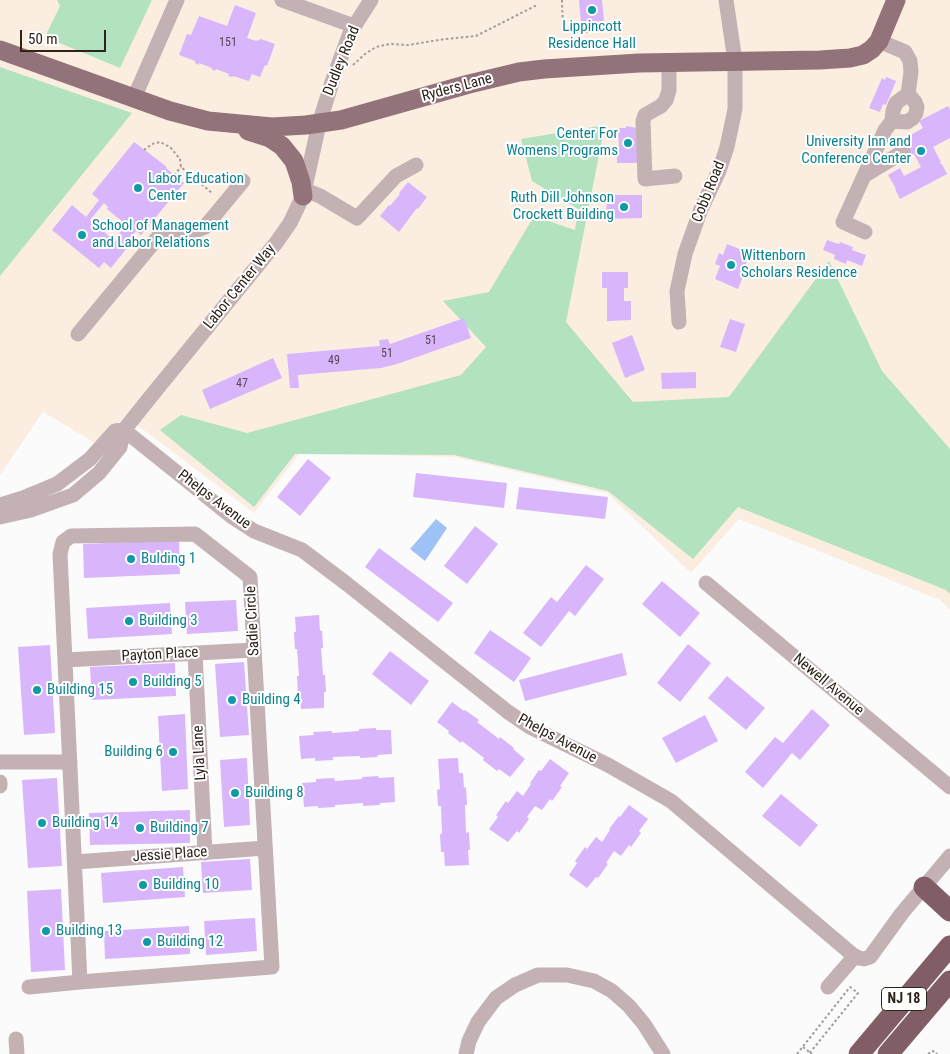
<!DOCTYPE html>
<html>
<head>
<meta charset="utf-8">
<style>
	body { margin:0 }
	#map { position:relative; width:950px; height:1054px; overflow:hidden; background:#fbfbfb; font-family:"Roboto Condensed",sans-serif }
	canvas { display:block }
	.scale { position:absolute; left:20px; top:30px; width:86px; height:22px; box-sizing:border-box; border:2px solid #2d2319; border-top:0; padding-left:6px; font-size:15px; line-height:18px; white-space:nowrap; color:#2d2319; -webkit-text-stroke:4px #fff; paint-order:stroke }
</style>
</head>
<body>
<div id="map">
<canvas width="950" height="1054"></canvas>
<div class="scale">50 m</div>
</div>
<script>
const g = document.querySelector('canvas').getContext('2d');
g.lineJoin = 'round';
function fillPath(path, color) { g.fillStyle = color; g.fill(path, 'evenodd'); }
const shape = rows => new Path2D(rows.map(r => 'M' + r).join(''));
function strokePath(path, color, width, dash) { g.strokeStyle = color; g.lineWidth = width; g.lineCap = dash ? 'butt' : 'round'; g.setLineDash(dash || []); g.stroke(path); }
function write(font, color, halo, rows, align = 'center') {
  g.font = font + ' "Roboto Condensed",sans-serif'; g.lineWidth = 4; g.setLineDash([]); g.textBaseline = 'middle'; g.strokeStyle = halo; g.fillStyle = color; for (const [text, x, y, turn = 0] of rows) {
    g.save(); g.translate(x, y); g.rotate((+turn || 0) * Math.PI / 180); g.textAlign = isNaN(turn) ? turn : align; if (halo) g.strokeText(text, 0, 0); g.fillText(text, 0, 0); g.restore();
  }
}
fillPath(shape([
	[0,0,950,0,950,610,940,600,739,519,691,573,607,493,455,457,300,453,254,513,125,416,100,446,43,412,0,475]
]), '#fbeee0');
fillPath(shape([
	[57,0,152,0,120,68,45,37,60,6],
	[0,67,132,113,0,276],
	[605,125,566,322,633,402,729,397,829,261,882,371,950,449,950,594,946,590,738,507,693,559,608,491,454,455,295,454,254,507,160,430,181,415,247,433,461,375,486,347,443,301,489,292,534,216,575,230,578,209,532,181,521,139]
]), '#b3e2c0');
fillPath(shape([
	[436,519,447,528,425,561,410,549]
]), '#9fc2f6');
fillPath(shape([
	[579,0,602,0,604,21,581,23],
	[235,5,256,13,247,38,256,41,261,39,275,44,267,66,265,65,260,77,252,74,249,81,233,76,232,77,228,76,229,74,216,69,215,71,211,69,212,68,199,63,199,65,195,63,195,61,179,55,187,34,191,35,199,16,227,26],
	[886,77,896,81,886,105,883,104,880,112,869,108,882,78,885,80],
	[948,106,950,109,950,138,933,147,941,162,940,162,941,164,942,164,947,174,900,199,895,189,896,189,888,175,900,168,904,176,921,167,914,154,910,156,904,144,907,142,905,138,923,128,919,121],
	[626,126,637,128,639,163,617,163,617,149,619,149,618,128,626,128],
	[134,142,167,167,166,168,184,183,141,235,136,231,123,247,126,249,111,268,104,262,99,268,52,230,72,205,86,217,99,200,92,194],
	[104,203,108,207,107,209,123,222,124,220,130,225,125,231,123,229,118,235,120,236,116,242,90,220],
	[408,182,427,197,418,209,417,208,399,232,380,216,389,205,390,206,400,194,399,193],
	[607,195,642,195,642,218,606,219],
	[827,240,839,244,840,242,853,247,852,250,866,255,862,266,847,260,846,264,834,259,835,255,823,250],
	[727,244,750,253,741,276,743,276,738,289,715,279,720,266,715,264,719,253,723,255],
	[602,272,628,272,628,288,624,288,624,301,631,301,631,320,607,321,607,288,602,288],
	[464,318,471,338,397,364,381,368,298,375,299,388,290,388,287,354,380,346,379,340,388,339,390,344],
	[730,319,745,324,736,352,720,347],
	[632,335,645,370,625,378,612,343],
	[273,358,282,378,210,409,202,390],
	[696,372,696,388,662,389,661,373],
	[308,459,331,478,300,516,277,497],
	[416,473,507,483,504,508,413,497],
	[519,487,608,497,605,519,516,509],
	[475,526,498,544,467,584,444,566],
	[179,540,180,574,84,578,83,544],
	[379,548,453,603,438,622,365,567],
	[586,565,604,579,575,616,569,611,541,647,523,633,551,597,557,602],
	[662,581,700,613,680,637,642,604],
	[236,600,238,631,187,634,185,602],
	[170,603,172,634,88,639,86,608],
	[319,615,320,631,322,630,323,648,321,648,323,675,325,675,326,692,324,692,324,708,301,709,300,694,298,694,297,676,299,676,297,649,295,649,294,632,296,632,295,617],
	[490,630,531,658,514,682,474,653],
	[688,644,711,663,680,702,657,683],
	[50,645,55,733,24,735,18,647],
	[390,651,429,681,411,705,372,674],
	[622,653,627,675,525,701,519,680],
	[244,662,249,735,220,737,215,664],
	[175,663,176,696,92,700,90,667],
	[727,676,765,708,746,730,708,698],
	[452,702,464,711,465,710,479,720,477,722,499,739,500,737,514,748,513,749,525,759,510,777,499,769,497,771,483,760,484,758,462,741,461,743,448,733,449,731,437,722],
	[812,709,830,725,800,760,792,753,763,788,745,772,775,737,783,743],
	[185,714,188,789,162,791,158,716],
	[705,715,718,741,676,763,662,738],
	[376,728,376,730,391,730,392,754,377,755,378,757,360,758,360,756,333,757,333,760,315,761,315,758,301,759,299,736,314,735,313,732,332,731,332,733,359,731,359,729],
	[247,758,250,825,224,827,220,760],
	[458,758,459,773,463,773,464,788,466,787,467,805,465,805,466,833,469,832,470,850,468,850,469,865,445,866,444,852,441,852,440,834,442,834,441,806,438,806,437,790,440,789,438,759],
	[550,759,569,773,560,786,562,787,552,801,550,799,542,810,535,806,527,817,529,819,519,833,517,831,508,842,489,829,498,817,496,815,506,801,508,803,517,791,523,796,531,784,530,783,539,770,541,771],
	[378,776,379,778,394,777,395,802,380,803,380,805,363,806,363,803,335,805,335,807,318,808,318,806,304,807,302,783,316,782,316,779,334,778,335,781,362,779,362,777],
	[57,778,62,866,28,868,22,780],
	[781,794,818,825,800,847,762,816],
	[629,805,648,819,639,831,641,833,631,847,629,845,621,856,614,851,606,863,608,864,598,878,596,877,587,888,569,875,577,863,575,861,585,847,587,849,596,837,602,842,610,830,609,829,619,816,620,817],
	[190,810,190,843,90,845,89,813],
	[250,859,252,890,203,893,201,862],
	[183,867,185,897,103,903,101,873],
	[61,889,65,970,31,972,27,891],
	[255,918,257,951,206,955,204,921],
	[189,926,190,954,105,959,104,931]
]), '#d9b5fc');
strokePath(shape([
	[562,0,563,32,595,32,596,22],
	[353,65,365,54,376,47,390,44,408,45,445,39,476,36,537,5],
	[144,150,152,144,160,142,170,147,180,159,181,167,212,193],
	[174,175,181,167],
	[797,1054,850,987,858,993,809,1054],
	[928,1054,932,1051,936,1052,937,1054]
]), '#a09b97', 2, [2.5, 2.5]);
strokePath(shape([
	[282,0,354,26],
	[669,64,669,90,666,100,661,106,645,115,643,121,645,179,675,176],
	[134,98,177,0],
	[892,121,907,122,913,118,916,113,917,107,915,102,908,94],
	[865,175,903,152],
	[305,190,320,196,357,218,396,176,416,165],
	[865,232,843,222,885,130,892,121,893,111,896,103,908,94,911,72,910,61,905,52,879,41],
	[679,322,677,291,685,254,701,209,719,171,727,147,735,109,735,61,726,0],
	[78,334,159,236,195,231,205,227,243,181],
	[124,430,231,516,254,531,302,550,347,584,508,712,530,727,608,765,671,801,853,955,859,958,864,959,870,957,873,953,902,913,950,856],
	[0,505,23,498,57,484,90,459,115,431,124,430],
	[0,517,31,510,73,495,99,473,120,447,124,430,152,395,276,243,290,223,303,196,319,124,333,79,350,33,371,0],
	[706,583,950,787],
	[195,653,205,853],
	[65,660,254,650],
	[0,762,70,762],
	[0,782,0,786],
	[75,862,265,848],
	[29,987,80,982,272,967,250,577,195,534,71,536,63,542,60,554,80,982],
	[828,987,855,956],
	[16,1039,17,1054],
	[466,1054,469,1041,478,1022,496,998,515,985,538,975,567,975,594,981,612,991,629,1006,644,1024,663,1054]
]), '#c3b1b4', 15);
strokePath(shape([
	[0,50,170,111,208,121,272,127,306,125,341,120,469,84,519,72,544,69,639,63,820,60,850,58,863,55,872,49,879,41,896,0],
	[248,131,270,138,282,146,294,161,301,182,303,196]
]), '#93737a', 19);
strokePath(shape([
	[924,887,950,911],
	[859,1054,950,946],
	[888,1054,950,981]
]), '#815d65', 21);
strokePath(shape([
	[803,1047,812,1054]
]), '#a09b97', 2, [2.5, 2.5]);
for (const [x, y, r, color] of [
	[592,10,5,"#0f9aa8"],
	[628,143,5,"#0f9aa8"],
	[921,151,5,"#0f9aa8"],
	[138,188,5,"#0f9aa8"],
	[624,207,5,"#0f9aa8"],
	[82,235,5,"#0f9aa8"],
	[731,265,5,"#0f9aa8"],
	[131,559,5,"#0f9aa8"],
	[129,621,5,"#0f9aa8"],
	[133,682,5,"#0f9aa8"],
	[37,690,5,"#0f9aa8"],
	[232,700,5,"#0f9aa8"],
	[173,752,5,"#0f9aa8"],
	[235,793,5,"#0f9aa8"],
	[42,823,5,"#0f9aa8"],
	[140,828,5,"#0f9aa8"],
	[143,885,5,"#0f9aa8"],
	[46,931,5,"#0f9aa8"],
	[147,942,5,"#0f9aa8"]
]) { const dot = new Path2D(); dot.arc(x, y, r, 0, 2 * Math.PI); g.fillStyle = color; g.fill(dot); strokePath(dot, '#fff', 2); }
write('12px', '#584852', null, [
	["151",228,43],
	["51",431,341],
	["51",387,354],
	["49",334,361],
	["47",242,384]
]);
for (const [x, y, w] of [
	[904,999,45]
]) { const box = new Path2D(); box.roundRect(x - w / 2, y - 11.5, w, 23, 4); g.fillStyle = '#fff'; g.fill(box); strokePath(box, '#2d2319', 1); }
write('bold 14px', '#2d2319', null, [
	["NJ 18",904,999]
]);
write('15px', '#0d838f', '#fff', [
	["Lippincott",592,27,"center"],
	["Residence Hall",592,44,"center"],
	["Center For",618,134,"right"],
	["Womens Programs",618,151,"right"],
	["University Inn and",911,142,"right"],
	["Conference Center",911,159,"right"],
	["Labor Education",148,179],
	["Center",148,196],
	["Ruth Dill Johnson",614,198,"right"],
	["Crockett Building",614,215,"right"],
	["School of Management",92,226],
	["and Labor Relations",92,243],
	["Wittenborn",741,256],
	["Scholars Residence",741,273],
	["Bulding 1",141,559],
	["Building 3",139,621],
	["Building 5",143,682],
	["Building 15",47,690],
	["Building 4",242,700],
	["Building 6",163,752,"right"],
	["Building 8",245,793],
	["Building 14",52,823],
	["Building 7",150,828],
	["Building 10",153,885],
	["Building 13",56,931],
	["Building 12",157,942]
], 'left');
write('15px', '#2d2319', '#fff', [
	["Dudley Road",342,61,-68],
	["Ryders Lane",457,88,-15],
	["Cobb Road",709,192,-68],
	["Labor Center Way",240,287,-51],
	["Phelps Avenue",214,500,37],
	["Sadie Circle",253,621,-93],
	["Payton Place",160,655,-3],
	["Newell Avenue",828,685,40],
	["Phelps Avenue",557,739,28],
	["Lyla Lane",200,753,-93],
	["Jessie Place",170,855,-4]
]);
</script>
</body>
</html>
